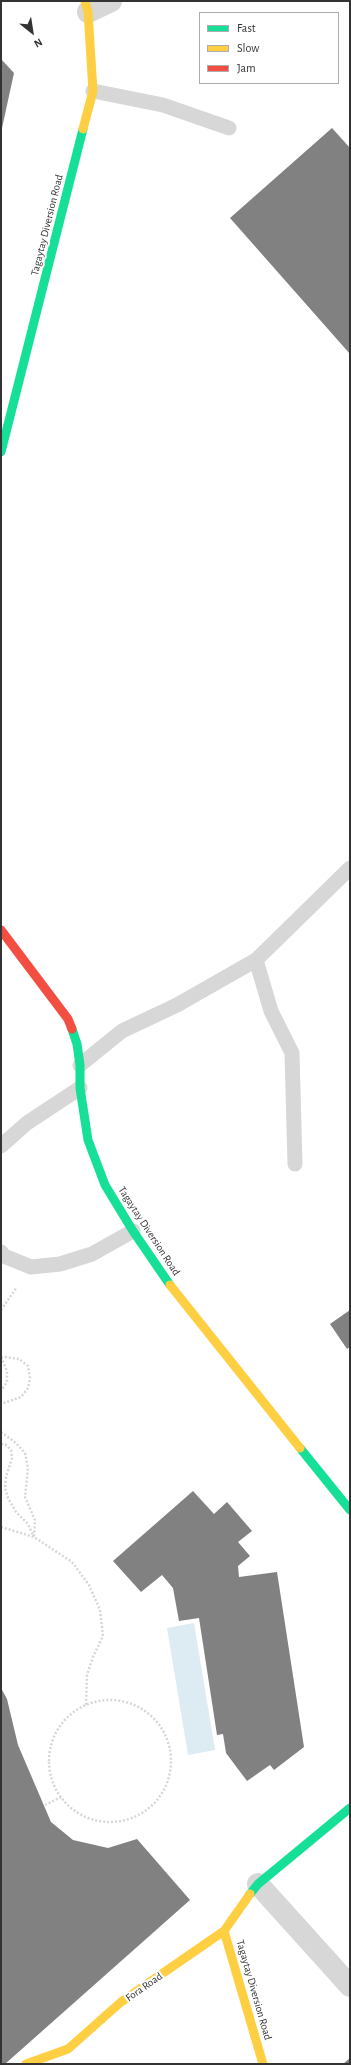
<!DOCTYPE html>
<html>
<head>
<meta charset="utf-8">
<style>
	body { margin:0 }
	#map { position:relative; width:351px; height:2065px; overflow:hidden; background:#fff; font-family:"Alegreya Sans",sans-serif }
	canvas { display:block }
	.frame { position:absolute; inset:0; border:2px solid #333; pointer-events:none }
	.legend { position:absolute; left:199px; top:12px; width:140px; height:72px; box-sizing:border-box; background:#fff; border:1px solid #adadad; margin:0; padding:5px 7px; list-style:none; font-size:12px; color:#333 }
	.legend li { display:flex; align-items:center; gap:8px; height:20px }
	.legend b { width:20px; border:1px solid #adadad }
	.north { position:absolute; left:12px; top:12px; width:40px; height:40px; -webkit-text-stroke:3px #fff; paint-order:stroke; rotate:150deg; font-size:11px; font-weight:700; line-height:16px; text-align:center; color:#333 }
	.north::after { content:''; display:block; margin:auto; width:14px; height:18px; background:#333; clip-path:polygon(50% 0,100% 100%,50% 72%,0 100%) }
</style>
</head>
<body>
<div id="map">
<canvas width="351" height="2065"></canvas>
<div class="frame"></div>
<ul class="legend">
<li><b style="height:5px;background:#16e098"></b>Fast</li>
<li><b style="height:5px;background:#ffcf43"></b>Slow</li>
<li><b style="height:5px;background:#f24e42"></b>Jam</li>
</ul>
<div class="north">N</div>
</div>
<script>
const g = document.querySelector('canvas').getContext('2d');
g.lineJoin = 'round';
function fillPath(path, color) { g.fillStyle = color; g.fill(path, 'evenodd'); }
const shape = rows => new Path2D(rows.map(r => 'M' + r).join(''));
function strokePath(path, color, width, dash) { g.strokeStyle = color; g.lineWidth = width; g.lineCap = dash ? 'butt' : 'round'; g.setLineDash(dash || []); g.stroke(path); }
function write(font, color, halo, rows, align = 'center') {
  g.font = font + ' "Alegreya Sans",sans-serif'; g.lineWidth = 4; g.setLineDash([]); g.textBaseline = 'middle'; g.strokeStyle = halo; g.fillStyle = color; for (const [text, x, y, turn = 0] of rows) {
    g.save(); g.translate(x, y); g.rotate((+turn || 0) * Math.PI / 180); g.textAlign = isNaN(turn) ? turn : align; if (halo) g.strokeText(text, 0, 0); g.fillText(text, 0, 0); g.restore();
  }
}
fillPath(shape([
	[194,1623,215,1750,188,1755,167,1628]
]), '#ddebf3');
fillPath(shape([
	[1,59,14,73,2,128,1,128],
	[332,128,350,148,350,354,230,218],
	[350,1310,350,1347,347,1349,330,1324],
	[193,1491,214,1514,227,1502,252,1531,238,1542,250,1556,238,1566,239,1577,277,1572,304,1747,274,1770,270,1765,247,1781,226,1753,223,1734,217,1735,199,1618,179,1621,173,1588,162,1575,141,1592,113,1561],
	[1,1688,7,1699,18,1745,51,1822,73,1840,108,1848,137,1839,190,1900,5,2064,1,2064],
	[350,2058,350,2064,343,2064]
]), '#818181');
strokePath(shape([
	[1,1310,17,1287],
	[1,1357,7,1371,7,1382,1,1391],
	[1,1432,16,1443,25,1453,28,1468,25,1497,35,1520,34,1537],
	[1,1444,6,1445,11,1450,12,1458,6,1477,5,1488,8,1498,16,1512,28,1524,33,1535],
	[1,1527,34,1537,72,1562,89,1585,100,1610,103,1636,93,1657,87,1675,86,1705],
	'49 1761a61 61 0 1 1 122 0a61 61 0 1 1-122 0Z',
	[45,1805,61,1797]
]), '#d6d6d6', 2.5, [2, 2]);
strokePath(shape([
	[93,91,163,105,229,128],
	[256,960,271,1011,292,1053,295,1164],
	[80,1065,122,1031,177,1005,256,960,350,868],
	[1,1146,27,1123,80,1088],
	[1,1252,4,1256,31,1267,60,1264,92,1254,133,1231]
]), '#d7d7d7', 15);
strokePath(shape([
	[88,12,111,1],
	[258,1884,350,1986]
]), '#d7d7d7', 22);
strokePath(shape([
	[1,452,83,129],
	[72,1029,77,1044,80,1065,80,1088,88,1140,105,1185,133,1231,170,1285],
	[300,1448,350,1510],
	[250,1894,258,1884,350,1808]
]), '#16e098', 9);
strokePath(shape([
	[83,129,93,91,88,12,85,1],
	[170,1285,300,1448],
	[224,1931,263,2064],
	[26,2064,68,2049,121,2002,224,1931,250,1894]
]), '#ffcf43', 9);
strokePath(shape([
	[1,930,68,1019,72,1029]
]), '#f24e42', 9);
strokePath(shape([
	[1,1358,5,1357,19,1359,28,1366,30,1378,28,1388,21,1397,1,1404]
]), '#d6d6d6', 2.5, [2, 2]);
write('11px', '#333', '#fff', [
	["Tagaytay Diversion Road",47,225,-76],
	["Tagaytay Diversion Road",149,1231,57],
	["Fora Road",144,1987,-35],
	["Tagaytay Diversion Road",254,1990,74]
]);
</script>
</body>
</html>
